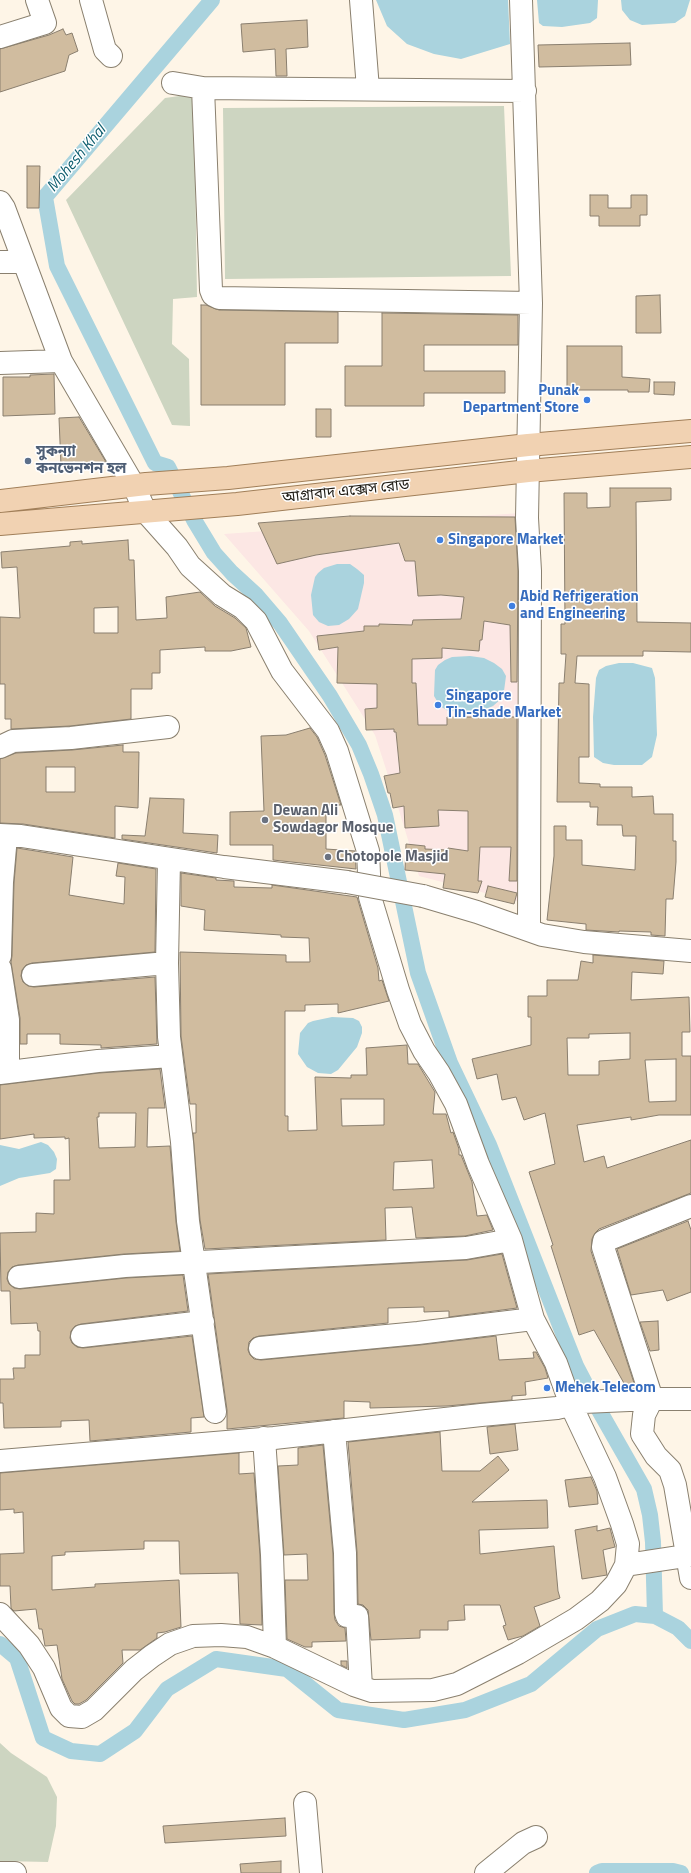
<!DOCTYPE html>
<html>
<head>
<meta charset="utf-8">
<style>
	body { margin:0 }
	canvas { display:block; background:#fef5e7 }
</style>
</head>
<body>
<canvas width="691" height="1873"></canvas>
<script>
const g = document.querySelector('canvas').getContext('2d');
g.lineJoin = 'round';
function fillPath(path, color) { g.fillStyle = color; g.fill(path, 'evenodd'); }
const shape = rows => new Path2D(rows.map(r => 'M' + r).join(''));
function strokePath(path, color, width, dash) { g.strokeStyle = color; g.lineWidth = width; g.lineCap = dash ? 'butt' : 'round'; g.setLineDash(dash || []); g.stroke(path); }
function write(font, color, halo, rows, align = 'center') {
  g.font = font + ' "Titillium Web","Noto Sans Bengali",sans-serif'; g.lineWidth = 3; g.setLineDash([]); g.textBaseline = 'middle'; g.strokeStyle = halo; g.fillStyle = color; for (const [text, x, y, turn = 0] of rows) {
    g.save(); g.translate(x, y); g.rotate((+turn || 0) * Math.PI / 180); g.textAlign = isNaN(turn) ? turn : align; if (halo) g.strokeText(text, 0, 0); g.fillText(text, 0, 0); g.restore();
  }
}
fillPath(shape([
	[520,513,520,902,419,876,394,794,375,735,309,631,224,534]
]), '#fce7e4');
fillPath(shape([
	[194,94,197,297,173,299,172,344,189,359,190,426,172,425,66,200,165,98],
	[504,106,511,276,225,279,223,108],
	[0,1743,11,1753,47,1777,57,1797,56,1826,48,1862,0,1861]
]), '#cdd5c1');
fillPath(shape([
	[376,0,508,0,510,44,461,59,434,54,407,44,387,26],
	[537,0,598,0,597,18,590,23,562,27,543,26,539,23],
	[621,0,690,0,685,16,675,23,642,25,630,20,622,10],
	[337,564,350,564,357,569,364,575,364,583,358,609,349,619,339,625,328,626,319,622,313,615,311,595,315,577,318,573,324,568],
	[470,656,484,658,494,663,502,669,506,676,504,691,501,699,493,706,484,710,474,712,448,711,440,706,434,696,435,670,438,665,445,660,452,657],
	[619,663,633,663,652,668,655,678,657,735,652,757,642,765,614,765,603,763,594,757,593,717,596,678,599,670,606,666],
	[332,1017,353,1018,359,1021,362,1027,362,1033,357,1047,338,1070,331,1074,318,1073,307,1067,298,1054,300,1033,308,1023,313,1021],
	[41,1142,48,1145,54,1152,57,1159,56,1169,50,1173,19,1178,0,1186,0,1145,19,1149]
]), '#aad3de');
strokePath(shape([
	[212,0,45,197,57,266,155,463,168,467,194,520,214,553,232,573,256,595,280,623,330,696,359,745,371,774,385,815,418,973,450,1063,489,1145,576,1366,599,1410,644,1489,650,1515,653,1542,655,1616],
	[0,1644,17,1658,43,1738,71,1751,100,1754,135,1731,167,1689,216,1659,287,1669,338,1710,404,1720,465,1710,531,1684,597,1629,635,1614,655,1616,678,1628,691,1641],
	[597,1873,602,1871,673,1871,681,1873]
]), '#aad3de', 16);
const building = shape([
	[307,20,308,47,286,49,287,76,276,76,275,49,243,52,241,24,307,20],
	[63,29,66,35,72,33,78,51,69,55,65,71,0,92,0,49,49,35,63,29],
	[630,43,631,65,539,67,538,45,630,43],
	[27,166,40,166,39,208,27,208,27,166],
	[590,195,608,195,608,208,631,208,631,195,647,195,647,215,640,215,640,226,599,226,599,216,590,216,590,195],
	[660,295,661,333,636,333,636,296,660,295],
	[201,305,206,305,219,310,338,312,338,343,285,343,285,405,201,405,201,305],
	[382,313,518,315,518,345,424,345,424,371,505,371,505,393,424,393,424,406,345,406,345,366,382,366,382,313],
	[567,346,622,346,622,377,650,379,649,392,628,392,628,390,567,390,567,346],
	[54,374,55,414,3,416,3,377,30,377,30,375,54,374],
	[654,382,675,382,674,395,654,394,654,382],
	[316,409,331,409,331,437,316,437,316,409],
	[79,417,106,462,61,466,59,418,79,417],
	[610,488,671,488,671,500,636,502,637,622,691,623,691,652,643,651,643,656,577,656,575,683,589,684,589,757,579,757,579,783,600,784,600,787,632,787,632,797,653,796,654,814,673,814,673,841,676,841,676,862,673,899,666,899,665,936,651,935,651,932,619,931,619,932,586,930,586,924,547,920,554,856,554,826,566,826,566,840,582,840,582,865,635,870,636,836,623,836,622,825,597,825,598,807,590,807,590,802,557,802,559,683,564,683,566,654,561,654,561,624,565,624,564,493,587,493,587,508,610,507,610,488],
	[350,516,515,517,518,571,517,682,511,682,510,625,484,621,482,640,480,640,479,651,442,648,442,658,412,659,412,683,416,683,418,725,447,725,447,717,517,717,517,881,509,881,511,847,480,847,478,881,482,881,478,893,443,888,445,874,405,870,406,844,425,846,425,849,447,850,448,848,468,851,468,811,438,810,439,826,405,828,404,806,393,808,390,793,388,793,384,776,400,773,396,732,394,732,394,729,366,730,365,709,377,708,377,684,337,683,338,647,319,650,317,636,364,631,364,626,379,626,379,624,412,625,413,620,461,619,464,597,441,595,418,596,415,561,405,561,399,543,316,555,277,564,258,523,350,516],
	[128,540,129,560,134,560,136,620,167,618,166,597,200,592,215,606,235,618,246,628,251,647,231,651,205,651,205,647,160,650,160,673,152,673,152,689,131,689,131,719,70,726,11,729,11,719,5,719,5,684,0,684,0,617,20,618,17,567,2,568,1,552,70,546,70,542,82,541,82,544,128,540],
	[118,607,118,633,94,633,94,608,118,607],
	[310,728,317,737,325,755,341,805,326,805,326,849,355,851,356,869,273,860,273,845,230,845,230,812,264,811,261,736,286,735,310,728],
	[123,745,123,752,139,752,138,808,115,806,115,838,23,824,0,823,0,759,16,753,72,750,123,745],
	[46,767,75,767,75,792,46,792,46,767],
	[150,798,184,799,183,833,218,835,217,853,122,839,122,835,145,836,150,798],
	[17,848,73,857,69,895,124,904,125,877,116,876,118,863,156,869,155,952,32,963,26,965,22,970,21,976,23,982,28,986,34,987,155,977,157,1044,101,1048,101,1045,60,1044,60,1034,27,1034,27,1044,20,1044,20,1018,11,962,12,956,14,883,17,848],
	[181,873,216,878,216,880,234,881,234,887,272,888,272,885,357,897,378,968,379,981,382,980,389,1001,338,1013,338,1004,305,1005,305,1011,285,1011,285,1116,288,1116,288,1131,317,1130,315,1077,351,1078,351,1075,367,1075,366,1048,407,1045,408,1064,418,1064,435,1092,433,1114,446,1114,451,1133,453,1132,459,1149,459,1155,461,1155,472,1182,477,1216,487,1215,493,1230,465,1236,416,1238,412,1207,385,1208,386,1240,205,1249,200,1220,193,1133,196,1133,196,1104,190,1104,181,1036,180,952,286,955,286,962,310,962,309,938,281,937,281,935,204,930,205,910,181,906,181,873],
	[341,1099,384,1099,384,1125,342,1126,341,1099],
	[432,1160,434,1188,393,1190,394,1162,432,1160],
	[488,886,517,893,514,904,485,897,488,886],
	[593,955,664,961,663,974,632,972,631,1000,689,997,690,1032,682,1032,682,1056,691,1056,691,1115,659,1115,631,1120,631,1117,577,1125,584,1162,604,1156,607,1168,691,1140,691,1193,599,1229,595,1233,592,1239,591,1251,635,1386,625,1385,594,1330,579,1335,551,1246,553,1245,529,1172,555,1164,545,1113,524,1120,516,1097,502,1100,497,1074,477,1079,472,1059,531,1045,531,1017,528,1017,528,996,547,996,547,980,578,980,581,961,593,963,593,955],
	[630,1033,630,1059,599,1061,599,1075,568,1075,567,1038,589,1038,589,1034,630,1033],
	[676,1059,676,1101,649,1102,645,1060,676,1059],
	[160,1069,165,1108,148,1108,147,1147,170,1146,176,1222,180,1251,124,1254,18,1265,12,1267,8,1272,7,1279,9,1284,14,1288,20,1289,126,1278,183,1275,188,1311,81,1324,75,1326,71,1331,70,1338,72,1343,77,1347,83,1348,192,1336,204,1417,191,1418,191,1432,90,1441,89,1420,61,1421,61,1427,4,1428,3,1403,0,1403,0,1379,14,1379,13,1368,25,1368,25,1355,40,1355,40,1331,38,1331,37,1323,11,1324,10,1291,1,1291,0,1233,36,1232,36,1213,54,1214,54,1180,70,1180,69,1138,65,1139,65,1137,34,1138,34,1134,0,1139,0,1085,99,1073,160,1069],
	[99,1113,136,1113,135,1147,99,1148,97,1117,99,1117,99,1113],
	[688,1221,691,1230,691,1292,667,1301,663,1290,631,1295,617,1249,688,1221],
	[502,1254,517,1308,449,1317,449,1311,424,1312,424,1307,388,1308,388,1323,259,1336,253,1338,249,1342,248,1350,250,1355,254,1359,261,1360,420,1345,496,1336,499,1360,534,1358,533,1352,536,1352,545,1368,548,1378,525,1382,526,1395,512,1396,512,1400,447,1406,370,1408,370,1402,344,1401,344,1418,227,1429,227,1410,208,1274,467,1260,502,1254],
	[658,1321,659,1350,650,1351,640,1322,658,1321],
	[515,1424,518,1450,490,1454,487,1427,515,1424],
	[440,1432,442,1471,480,1471,498,1456,509,1470,472,1502,547,1500,548,1528,479,1530,480,1554,554,1546,558,1591,560,1598,534,1607,540,1626,523,1636,508,1640,503,1626,506,1625,500,1605,464,1605,465,1620,448,1621,448,1630,420,1630,420,1638,371,1640,368,1610,363,1605,358,1604,357,1552,348,1442,440,1432],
	[323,1445,333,1554,334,1613,335,1620,339,1626,345,1628,346,1641,312,1642,312,1647,305,1647,287,1639,285,1580,308,1580,307,1554,284,1555,278,1466,298,1465,298,1448,323,1445],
	[239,1453,239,1474,254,1473,260,1556,262,1625,240,1624,238,1573,180,1574,179,1541,144,1541,144,1549,65,1552,65,1555,52,1556,52,1590,95,1587,95,1584,179,1580,181,1627,165,1632,157,1633,157,1638,140,1650,122,1650,123,1663,86,1700,79,1704,75,1704,72,1701,62,1679,57,1645,45,1646,42,1629,39,1629,36,1609,14,1611,11,1608,10,1586,0,1586,0,1554,24,1553,23,1512,14,1513,14,1509,0,1510,0,1473,239,1453],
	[591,1477,597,1491,598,1504,569,1507,565,1480,591,1477],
	[597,1526,597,1531,610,1528,615,1547,603,1550,607,1575,582,1579,575,1530,597,1526],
	[341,1661,347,1661,347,1668,341,1665,341,1661],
	[285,1818,286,1836,165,1843,163,1826,285,1818],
	[281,1861,281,1873,241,1873,240,1864,281,1861]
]);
fillPath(building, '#d0bc9f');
strokePath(building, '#8a7f6f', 1);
const minor = shape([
	[91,0,105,50,111,56],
	[361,0,368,89],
	[521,0,531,303],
	[0,37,45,23,37,0],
	[173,83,203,88],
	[525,91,203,88,211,290,213,295,219,298,531,303,527,518,530,571,529,929],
	[0,202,4,208,61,361],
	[0,262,24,262],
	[0,363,61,361,134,486,145,511,177,547,190,566,222,595,243,608,256,621,282,671,328,731,337,751,368,851,370,897,398,990,410,1024,424,1051,439,1073,456,1104,478,1164,511,1240,533,1319,556,1363,571,1405,605,1477,622,1524,628,1544,626,1565,616,1584,600,1601,576,1619,518,1653,457,1684,433,1690,372,1691,354,1685,275,1647,247,1637,221,1635,193,1636,170,1644,152,1656,134,1670,94,1710,82,1717,69,1716,61,1708,44,1668,29,1645,0,1614],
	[0,747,13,741,71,738,168,727],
	[0,835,21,836,224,867,347,882],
	[169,860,167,963,169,1037,182,1142,188,1221,215,1412],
	[423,896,477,912,542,935,584,942,691,951],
	[0,956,2,882,6,836],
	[0,968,8,1020,8,1072],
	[33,975,167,963],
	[0,1073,98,1061,171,1056],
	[691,1206,604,1241,603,1247,652,1399,691,1399],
	[19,1277,125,1266,466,1248,511,1240],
	[82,1336,203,1322],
	[260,1348,418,1333,533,1319],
	[652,1399,644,1415,642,1434,656,1456,670,1470,675,1485,691,1578],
	[334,1431,345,1553,346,1613,347,1616,357,1616,361,1687],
	[264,1438,272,1555,275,1647],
	[0,1461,274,1438,481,1415,557,1408,583,1402,652,1399],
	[626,1565,691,1555],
	[305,1803,311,1873],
	[0,1873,15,1873],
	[486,1873,523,1843,536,1837]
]);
const major = shape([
	[0,501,146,484,228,478,528,445,691,431],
	[0,524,237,504,528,471,691,457]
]);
strokePath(minor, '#8a806f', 24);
strokePath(major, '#a17f59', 24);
strokePath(minor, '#fff', 22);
strokePath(major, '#f1d2b2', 22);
const minorBridge = shape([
	[347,882,423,896]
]);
strokePath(minorBridge, '#8a806f', 24, []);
strokePath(minorBridge, '#fff', 22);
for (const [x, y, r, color] of [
	[587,400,4,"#3f7fe0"],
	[28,461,4,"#5c6f8a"],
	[440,540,4,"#3f7fe0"],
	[512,606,4,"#3f7fe0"],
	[438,705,4,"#3f7fe0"],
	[265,820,4,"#6b7280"],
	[328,857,4,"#6b7280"],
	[547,1388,4,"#3f7fe0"]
]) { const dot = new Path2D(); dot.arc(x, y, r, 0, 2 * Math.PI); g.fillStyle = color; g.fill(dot); strokePath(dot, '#fff', 1.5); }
write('bold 15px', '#366cbe', '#fff', [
	["Punak",579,391,"right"],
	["Department Store",579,408,"right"],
	["Singapore Market",448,540],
	["Abid Refrigeration",520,597],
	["and Engineering",520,614],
	["Singapore",446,696],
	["Tin-shade Market",446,713],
	["Mehek Telecom",555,1388]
], 'left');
write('bold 15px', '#4e5e75', '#fff', [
	["সুকন্যা",36,452],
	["কনভেনশন হল",36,469]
], 'left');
write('15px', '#1f1c15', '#fff', [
	["আগ্রাবাদ এক্সেস রোড",346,492,-6]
]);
write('bold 15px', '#5b616d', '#fff', [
	["Dewan Ali",273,811],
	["Sowdagor Mosque",273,828],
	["Chotopole Masjid",336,857]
], 'left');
write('italic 16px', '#0f5f70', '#fff', [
	["Mohesh Khal",77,159,-50]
]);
</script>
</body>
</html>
